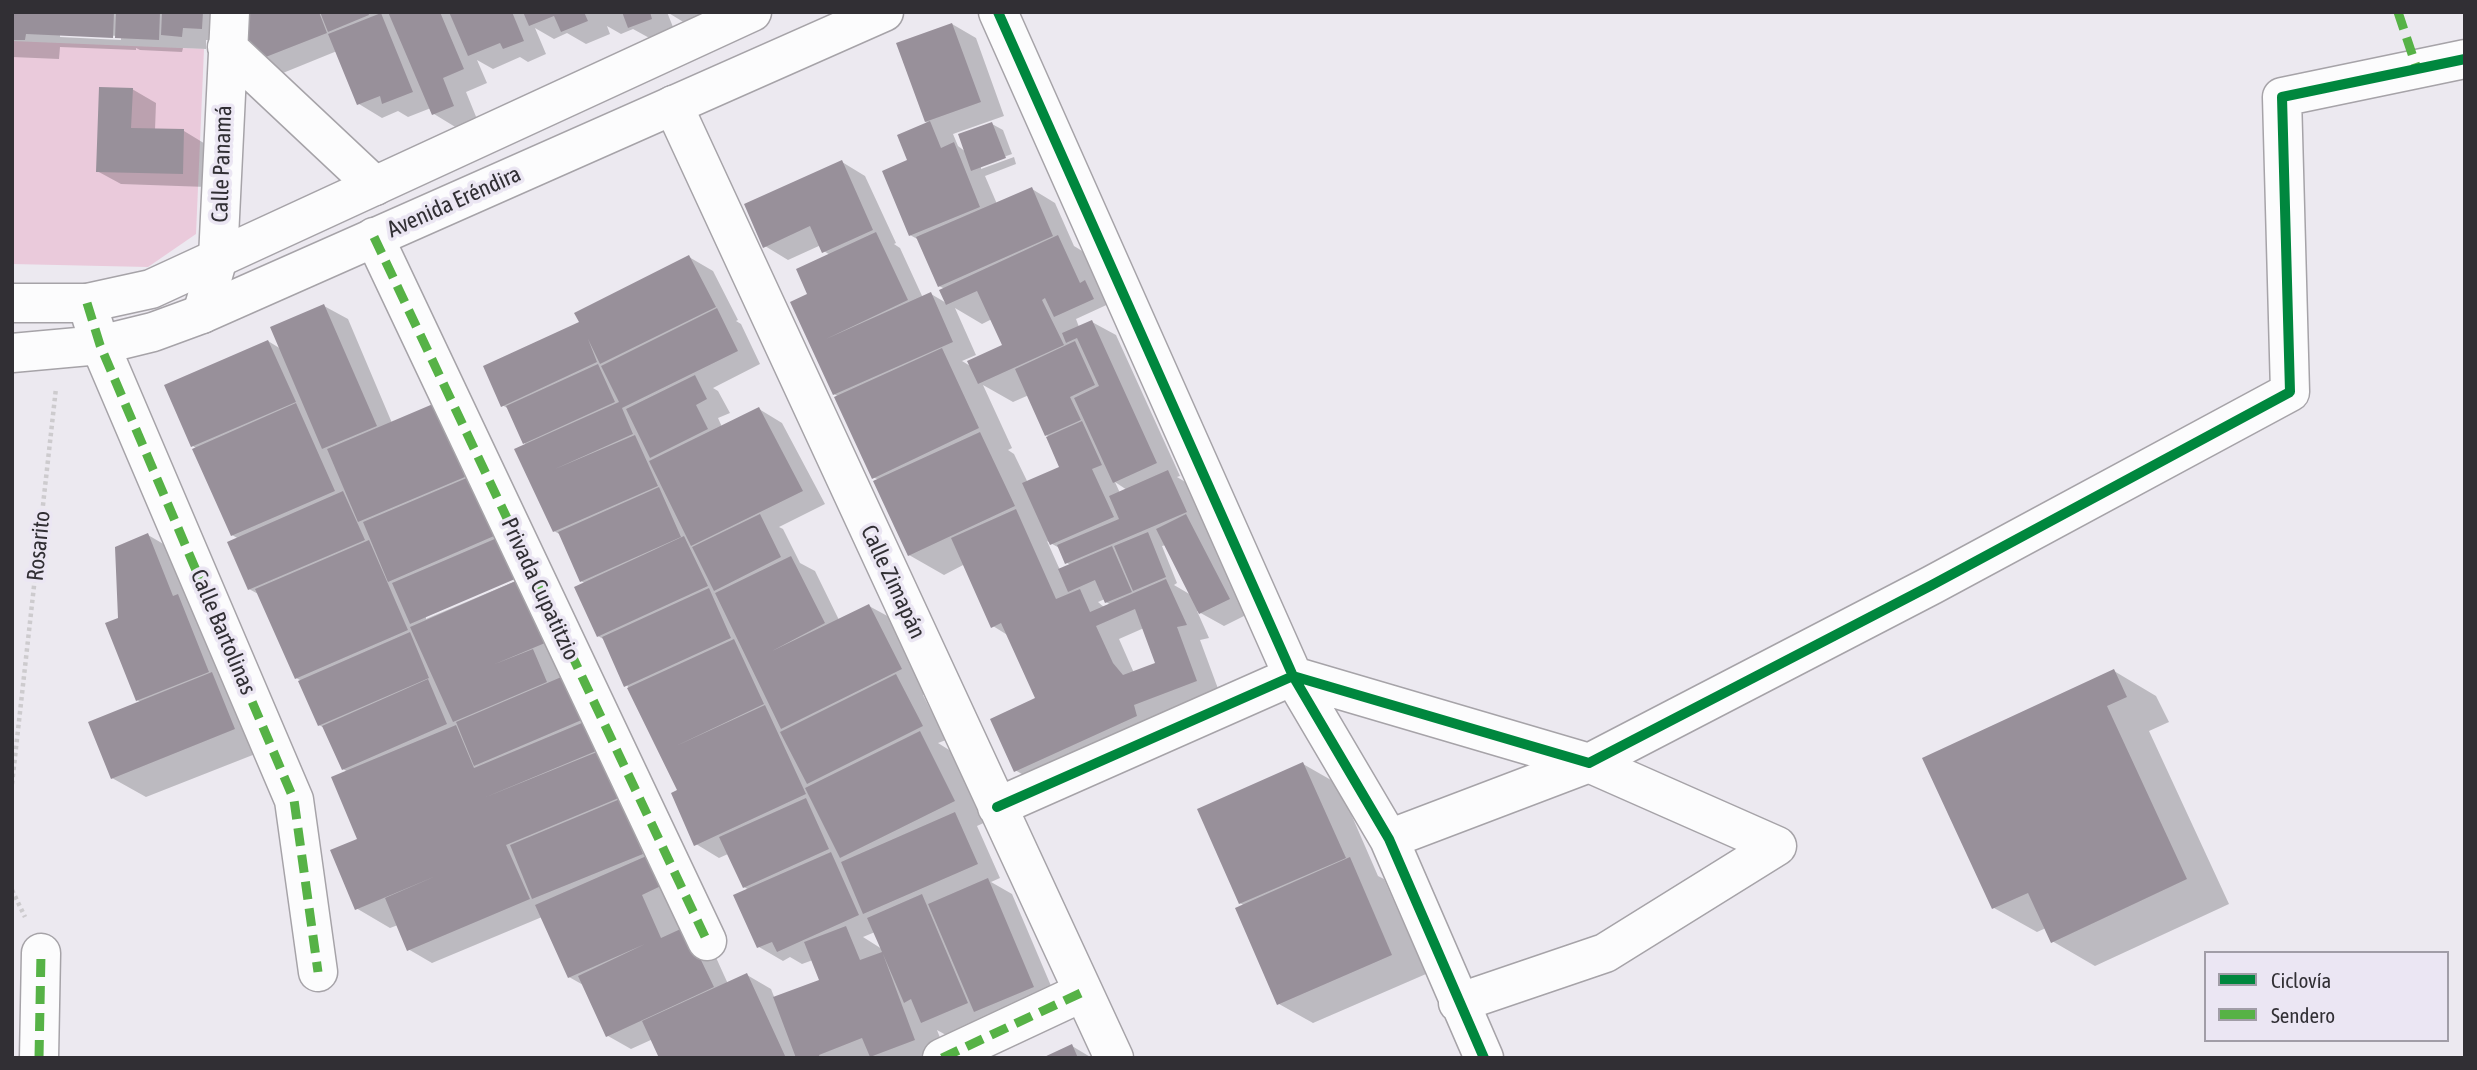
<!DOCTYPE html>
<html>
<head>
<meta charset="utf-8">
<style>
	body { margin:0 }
	#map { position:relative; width:2477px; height:1070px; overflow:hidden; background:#ece9f0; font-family:"Asap Condensed",sans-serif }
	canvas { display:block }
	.frame { position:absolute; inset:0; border:14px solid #312f34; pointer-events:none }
	.legend { position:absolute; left:2204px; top:951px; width:245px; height:91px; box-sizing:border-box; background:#ebe6f3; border:2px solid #a19da7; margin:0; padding:9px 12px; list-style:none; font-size:21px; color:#312f34 }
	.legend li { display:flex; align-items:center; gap:14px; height:35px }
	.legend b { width:35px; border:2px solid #a19da7 }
</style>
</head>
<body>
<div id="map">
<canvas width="2477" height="1070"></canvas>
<div class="frame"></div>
<ul class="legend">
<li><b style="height:9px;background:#00873e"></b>Ciclovía</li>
<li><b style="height:9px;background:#56b246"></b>Sendero</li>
</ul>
</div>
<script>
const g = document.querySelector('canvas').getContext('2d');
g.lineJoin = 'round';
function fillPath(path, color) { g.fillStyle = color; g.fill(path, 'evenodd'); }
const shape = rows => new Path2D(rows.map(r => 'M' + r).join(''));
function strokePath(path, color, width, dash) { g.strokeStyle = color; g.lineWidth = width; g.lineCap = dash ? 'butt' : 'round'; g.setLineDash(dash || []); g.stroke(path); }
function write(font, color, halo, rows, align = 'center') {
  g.font = font + ' "Asap Condensed",sans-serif'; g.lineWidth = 7; g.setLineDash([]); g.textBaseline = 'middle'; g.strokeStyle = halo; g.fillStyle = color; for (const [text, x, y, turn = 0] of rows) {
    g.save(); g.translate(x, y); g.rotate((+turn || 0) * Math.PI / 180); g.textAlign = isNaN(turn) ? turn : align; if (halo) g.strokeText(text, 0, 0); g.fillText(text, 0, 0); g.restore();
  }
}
fillPath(shape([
	[12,41,204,49,196,234,148,267,12,264]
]), '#eacadb');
fillPath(shape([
	[12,12,227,12,225,41,206,40,206,49,183,48,182,52,140,50,136,48,136,50,60,47,59,59,12,57],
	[60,34,121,36,121,40,60,37],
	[242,12,667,12,675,32,653,40,633,29,621,34,607,26,610,34,586,44,567,33,554,39,535,28,546,54,528,62,520,57,493,69,477,60,487,83,466,92,477,119,457,128,434,114,431,108,408,117,398,111,382,118,359,104,337,51,278,75,254,61],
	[667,12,712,12,685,23],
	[952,24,976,38,1004,116,953,134,958,146,966,152,992,124,1003,130,1012,154,981,165,981,169,1014,157,1016,164,985,176,997,204,1032,189,1055,203,1074,246,1092,257,1113,302,1076,319,1079,327,1092,322,1116,335,1180,476,1177,477,1192,486,1252,612,1224,626,1197,611,1209,638,1200,640,1220,694,1039,784,1015,770,1037,699,1009,636,993,626,965,564,944,575,909,555,879,480,873,477,839,397,834,394,810,295,830,255,824,251,821,245,788,260,765,246,842,162,865,176,896,243,894,244,900,248,923,298,931,294,948,304,945,289,939,286,919,240,910,235,909,161,927,124,898,44],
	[955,308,982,324,992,319,1004,346,972,367,962,361,976,355],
	[983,385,1013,402,1029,395,1046,435,1050,437,1061,467,1028,483,1014,454,1008,450,1012,448],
	[1115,482,1127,490,1120,493],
	[1047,541,1061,549,1067,563,1071,565,1060,570],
	[1166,545,1191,595,1174,585,1177,583,1162,546],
	[1105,599,1106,602,1111,605,1105,608,1098,602],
	[1144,628,1157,664,1134,673,1119,639],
	[132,89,156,103,155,130,184,131,207,145,207,187,121,184,97,171],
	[689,257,713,271,738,320,736,321,741,324,760,364,713,388,718,391,730,413,718,418,722,427,759,409,782,423,825,504,779,527,783,529,800,563,815,571,839,620,869,606,904,625,935,689,923,695,946,740,938,743,954,753,988,821,977,826,1000,878,991,882,1012,894,1057,1000,999,1025,987,1018,946,1035,937,1030,948,1058,661,1058,653,1039,631,1049,608,1036,585,986,569,977,542,917,432,963,408,949,398,925,390,928,356,908,332,851,359,840,334,778,348,772,343,769,326,729,319,725,300,682,302,681,296,678,260,595,249,589,229,543,239,539,232,535,194,450,197,449,193,446,167,386,268,341,281,349,272,328,324,306,348,319,392,423,433,406,467,426,498,497,495,498,517,552,521,554,537,593,542,596,568,656,555,662,562,679,565,677,589,691,607,732,612,735,624,763,621,764,626,766,644,810,639,812,644,815,665,864,685,876,698,904,675,914,682,930,685,929,709,942,728,984,747,975,771,989,775,999,822,981,813,960,802,964,790,957,783,961,759,947,736,896,749,890,744,887,728,854,719,858,696,844,673,794,679,791,605,640,598,636,576,588,586,584,581,581,561,535,554,531,516,450,526,446,509,409,502,405,485,367,581,322,577,313],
	[522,574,523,578,426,619,426,615],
	[875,932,882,949,863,937],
	[148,535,172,549,268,749,146,797,112,778,141,702,137,700,119,619],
	[2114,671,2156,696,2169,722,2149,731,2229,904,2095,966,2052,941,2046,928,2037,932,1994,908],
	[1303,764,1338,784,1378,876,1384,879,1426,974,1313,1023,1279,1004,1245,906,1240,903],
	[1072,1046,1092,1058,1046,1058]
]), '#0003');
fillPath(shape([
	[12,12,114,12,113,38,26,34,25,40,12,40],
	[116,12,160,12,159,40,115,38],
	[162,12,203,12,202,29,183,28,182,37,161,35],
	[240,12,319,12,327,33,253,62],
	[320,12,368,12,369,15,328,32],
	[388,12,440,12,464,69,443,78,454,106,432,115],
	[449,12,512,12,524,41,503,49,500,43,468,56],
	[523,12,584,12,588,21,561,32,554,16,529,26],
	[622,12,650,12,652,19,628,28],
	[381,13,413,92,382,104,380,96,357,105,328,34],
	[952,23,981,102,925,122,896,43],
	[99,87,133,88,131,128,184,129,183,174,96,172],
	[930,121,941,148,954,142,980,207,909,236,882,171,907,160,897,135],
	[992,122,1006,158,971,171,958,134],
	[842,160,873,230,822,253,810,226,763,248,744,204],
	[1032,187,1053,236,938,287,916,237],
	[876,232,908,300,826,339,931,292,953,342,833,395,790,302,807,294,796,269],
	[1058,235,1080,283,1085,280,1094,299,1054,317,1045,298,1042,300,1064,345,978,384,967,361,1002,345,977,291,946,305,939,290],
	[689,255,716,307,600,364,588,339,597,362,501,407,483,366,579,322,574,313],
	[324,304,377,426,322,449,270,327],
	[717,308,738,351,622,408,633,434,555,469,635,435,658,486,553,532,514,449,619,402,601,366],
	[1092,320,1157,463,1113,483,1074,398,1099,386,1077,338,1066,343,1062,333],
	[268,340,296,402,191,447,164,385],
	[1075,341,1095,385,1070,397,1081,420,1045,436,1015,369],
	[942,348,979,428,872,479,834,397],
	[598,364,615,402,523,444,506,406],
	[695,375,707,399,696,405,708,429,650,458,626,409],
	[296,403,335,491,231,536,192,449],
	[433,404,465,477,358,522,327,449],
	[759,407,803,491,691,546,649,461],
	[1082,421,1102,465,1092,469,1114,517,1050,545,1022,483,1059,467,1046,437],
	[980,432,1015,506,908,556,873,481],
	[1168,470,1187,512,1065,564,1057,545,1119,519,1109,496],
	[469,477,494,536,388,582,363,522],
	[659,487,681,537,580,582,558,532],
	[343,491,365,540,248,590,227,542],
	[1016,509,1056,599,1080,589,1090,612,1166,579,1187,625,1177,627,1197,681,1134,705,1137,716,1014,772,990,719,1035,698,1001,623,991,628,951,538],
	[1135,609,1155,663,1123,675,1113,663,1096,626],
	[760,514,781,557,714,591,692,547],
	[1186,514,1230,599,1199,614,1156,529],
	[1148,532,1166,577,1133,591,1114,546],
	[148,533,173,596,178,594,209,672,136,701,105,623,118,618,115,547],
	[684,536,708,586,597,637,574,587],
	[497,538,515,579,410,624,392,583],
	[369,540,408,630,295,679,255,589],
	[1112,546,1132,592,1105,603,1095,580,1068,592,1058,569],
	[791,556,825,623,772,651,869,604,902,669,781,729,715,593],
	[518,580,545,643,495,664,533,649,547,682,453,722,410,627],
	[709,588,731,638,624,687,602,637],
	[410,632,429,678,318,726,298,681],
	[734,639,764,704,676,746,765,705,806,794,694,846,671,793,677,790,627,688],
	[2114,669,2127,697,2107,706,2187,879,2051,943,2028,893,1992,909,1922,758],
	[212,672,235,729,111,779,88,722],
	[896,674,923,726,807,784,780,732],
	[566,675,584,719,474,766,456,722],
	[428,679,447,724,342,770,322,726],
	[589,720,601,749,486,797,602,750,621,797,506,845,530,899,407,951,385,898,436,876,355,910,330,850,357,839,331,777,456,725,474,768],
	[920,731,955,801,840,858,805,788],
	[1303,762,1346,858,1239,904,1197,809],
	[806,798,829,849,743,888,719,837],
	[620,799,643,854,532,899,510,845],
	[955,812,978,864,863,914,841,862],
	[831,852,859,915,777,952,772,942,757,948,733,895],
	[651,854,665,884,642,895,661,938,685,927,714,987,606,1037,578,976,645,944,568,978,535,905],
	[1350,857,1392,955,1277,1005,1235,908],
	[988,878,1034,987,974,1012,928,904],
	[922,894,968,1003,921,1023,911,999,904,1003,883,954,915,1040,870,1057,862,1038,819,1055,820,1058,796,1058,773,997,819,980,804,942,846,926,860,960,882,952,867,918],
	[747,973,786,1058,659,1058,642,1021],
	[1072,1044,1078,1058,1042,1058]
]), '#98909a');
const minor = shape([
	[998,12,1293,676,1389,839,1484,1058],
	[227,47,375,186],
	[673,105,1114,1058],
	[374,237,707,941],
	[87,303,100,345,294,800,318,972],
	[202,314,218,258,230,12],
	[997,807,1293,676,1589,763,1932,585,2290,392,2282,97,2465,59],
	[1389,839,1589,763,1777,846,1605,953,1458,1003],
	[39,1058,41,953],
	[942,1058,1083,992]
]);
const tertiary = shape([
	[12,303,87,303,151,289,752,12],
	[12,353,100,345,153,332,202,314,884,12]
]);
strokePath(minor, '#a6a3a8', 41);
strokePath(tertiary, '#a6a3a8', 41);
strokePath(shape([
	[12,784,56,388],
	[12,890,25,917]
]), '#cdcbce', 4.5, [3.5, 3.5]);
strokePath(minor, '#fcfcfd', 38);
strokePath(tertiary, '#fcfcfd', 38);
strokePath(shape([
	[2398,12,2417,69],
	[374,237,707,941],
	[87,303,100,345,294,800,318,972],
	[39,1058,41,953],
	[942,1058,1083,992]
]), '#56b246', 9, [18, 9]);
strokePath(shape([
	[998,12,1293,676,1389,839,1484,1058],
	[997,807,1293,676,1589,763,1932,585,2290,392,2282,97,2465,59]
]), '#00873e', 10);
write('23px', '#312f34', '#ebe6f3', [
	["Calle Panamá",222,164,-88],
	["Avenida Eréndira",454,202,-24],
	["Rosarito",39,546,-84],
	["Calle Zimapán",893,582,65],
	["Privada Cupatitzio",540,589,65],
	["Calle Bartolinas",223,632,67]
]);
</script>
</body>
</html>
